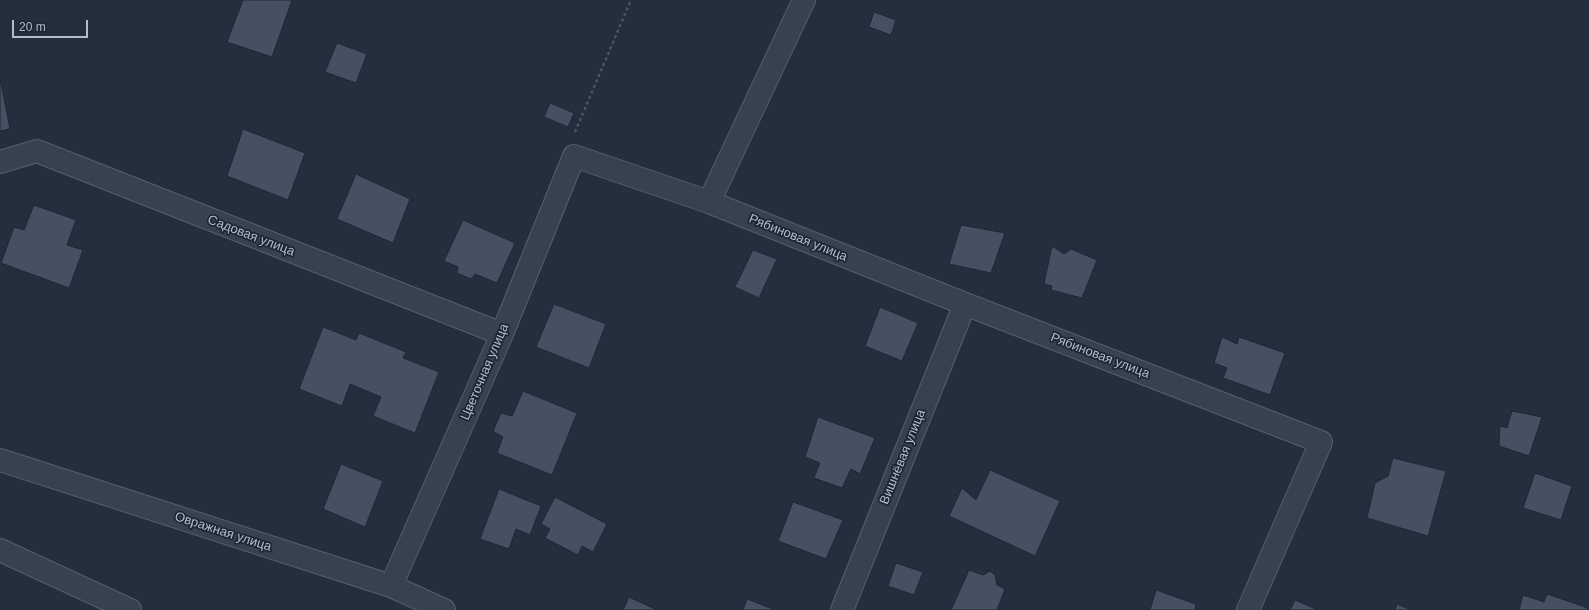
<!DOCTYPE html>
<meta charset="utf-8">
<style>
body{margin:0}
#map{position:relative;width:1589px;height:610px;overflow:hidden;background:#242f3e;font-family:Arial,sans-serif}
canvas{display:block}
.scale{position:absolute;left:12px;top:20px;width:76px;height:18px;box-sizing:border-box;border:2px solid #b4bcc9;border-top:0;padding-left:5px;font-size:12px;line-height:14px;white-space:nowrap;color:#b4bcc9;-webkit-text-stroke:3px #1d2633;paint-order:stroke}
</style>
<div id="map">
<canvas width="1589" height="610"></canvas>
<div class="scale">20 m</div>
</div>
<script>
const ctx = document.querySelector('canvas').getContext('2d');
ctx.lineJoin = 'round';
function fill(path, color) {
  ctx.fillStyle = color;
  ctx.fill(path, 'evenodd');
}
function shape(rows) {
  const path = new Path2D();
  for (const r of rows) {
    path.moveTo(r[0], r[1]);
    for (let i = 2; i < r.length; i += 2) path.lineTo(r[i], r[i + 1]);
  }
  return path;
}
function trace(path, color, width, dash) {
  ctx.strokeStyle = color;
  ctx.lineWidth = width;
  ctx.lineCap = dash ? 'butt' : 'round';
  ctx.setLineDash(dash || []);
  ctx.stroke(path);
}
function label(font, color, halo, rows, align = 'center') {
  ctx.font = font + ' Arial,sans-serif';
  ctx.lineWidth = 3.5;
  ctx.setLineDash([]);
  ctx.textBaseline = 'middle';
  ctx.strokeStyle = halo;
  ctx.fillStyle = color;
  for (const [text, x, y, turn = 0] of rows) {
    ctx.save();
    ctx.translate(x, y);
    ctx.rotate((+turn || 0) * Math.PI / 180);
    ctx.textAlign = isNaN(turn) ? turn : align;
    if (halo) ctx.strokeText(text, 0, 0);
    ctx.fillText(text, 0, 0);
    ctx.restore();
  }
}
const building = shape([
 [243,0,292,0,272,57,227,42,243,0],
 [874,12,896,20,891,35,869,27,874,12],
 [337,43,367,54,356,83,325,72,337,43],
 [0,78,10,129,0,131,0,78],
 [550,103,574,113,568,127,544,117,550,103],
 [243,129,305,153,288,200,227,176,243,129],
 [356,174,410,199,393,243,337,219,356,174],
 [34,205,76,220,67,245,83,250,69,288,1,263,14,227,24,230,34,205],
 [463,220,515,243,497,283,475,274,471,279,457,273,458,267,444,261,463,220],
 [961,225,1005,233,991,273,949,264,961,225],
 [1052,246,1064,254,1071,249,1097,260,1082,298,1051,290,1052,286,1044,284,1052,246],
 [753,250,777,259,759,298,735,287,753,250],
 [554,304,606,324,589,368,536,347,554,304],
 [880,307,918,323,902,361,865,346,880,307],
 [323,327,356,340,359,333,406,352,403,358,439,372,415,433,373,416,381,397,350,384,342,406,299,389,323,327],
 [1222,337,1237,344,1239,337,1285,353,1270,395,1223,378,1227,368,1214,363,1222,337],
 [523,391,577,413,552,475,497,453,503,437,493,431,501,413,512,416,523,391],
 [1512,411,1542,417,1529,456,1499,446,1500,426,1507,428,1512,411],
 [818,417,875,438,860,474,851,469,842,488,814,478,820,463,805,457,818,417],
 [1393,458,1446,471,1428,536,1367,518,1375,483,1388,476,1393,458],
 [341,464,383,481,365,527,323,509,341,464],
 [990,470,1060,501,1035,556,949,516,962,488,976,500,990,470],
 [1535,473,1572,486,1561,520,1523,508,1535,473],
 [499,489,541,506,530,535,516,529,509,549,480,539,499,489],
 [555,497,607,524,593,552,582,546,578,555,545,538,550,529,541,524,555,497],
 [793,502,843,520,826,559,778,541,793,502],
 [896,563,923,572,914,595,888,586,896,563],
 [969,570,983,575,990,571,995,575,997,585,1005,589,997,610,951,610,969,570],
 [1156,590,1196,604,1195,610,1150,610,1156,590],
 [1547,594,1588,608,1587,610,1519,610,1523,595,1544,602,1547,594],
 [629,597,657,610,623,610,629,597],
 [747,599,775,610,743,610,747,599],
 [1295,600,1318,610,1290,610,1295,600],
 [1397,604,1411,610,1395,610,1397,604]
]);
fill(building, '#455162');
trace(building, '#1f2835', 1);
const street = shape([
 [0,162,37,151,502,334],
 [709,202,804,0],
 [0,460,391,586,444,610],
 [0,550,130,610],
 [391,586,502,334,574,156,709,202,965,304,1321,442,1248,610],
 [842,610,965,304]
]);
trace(street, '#565f6c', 24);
trace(shape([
 [575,132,631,0]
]), '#44595c', 2.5, [3, 3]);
trace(street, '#38414e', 22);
label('13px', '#b4bcc9', '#1d2633', [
 ["Садовая улица",251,236,21],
 ["Рябиновая улица",798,238,22],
 ["Рябиновая улица",1100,356,21],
 ["Цветочная улица",485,372,-67],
 ["Вишнёвая улица",903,457,-68],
 ["Овражная улица",223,532,18]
]);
</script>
